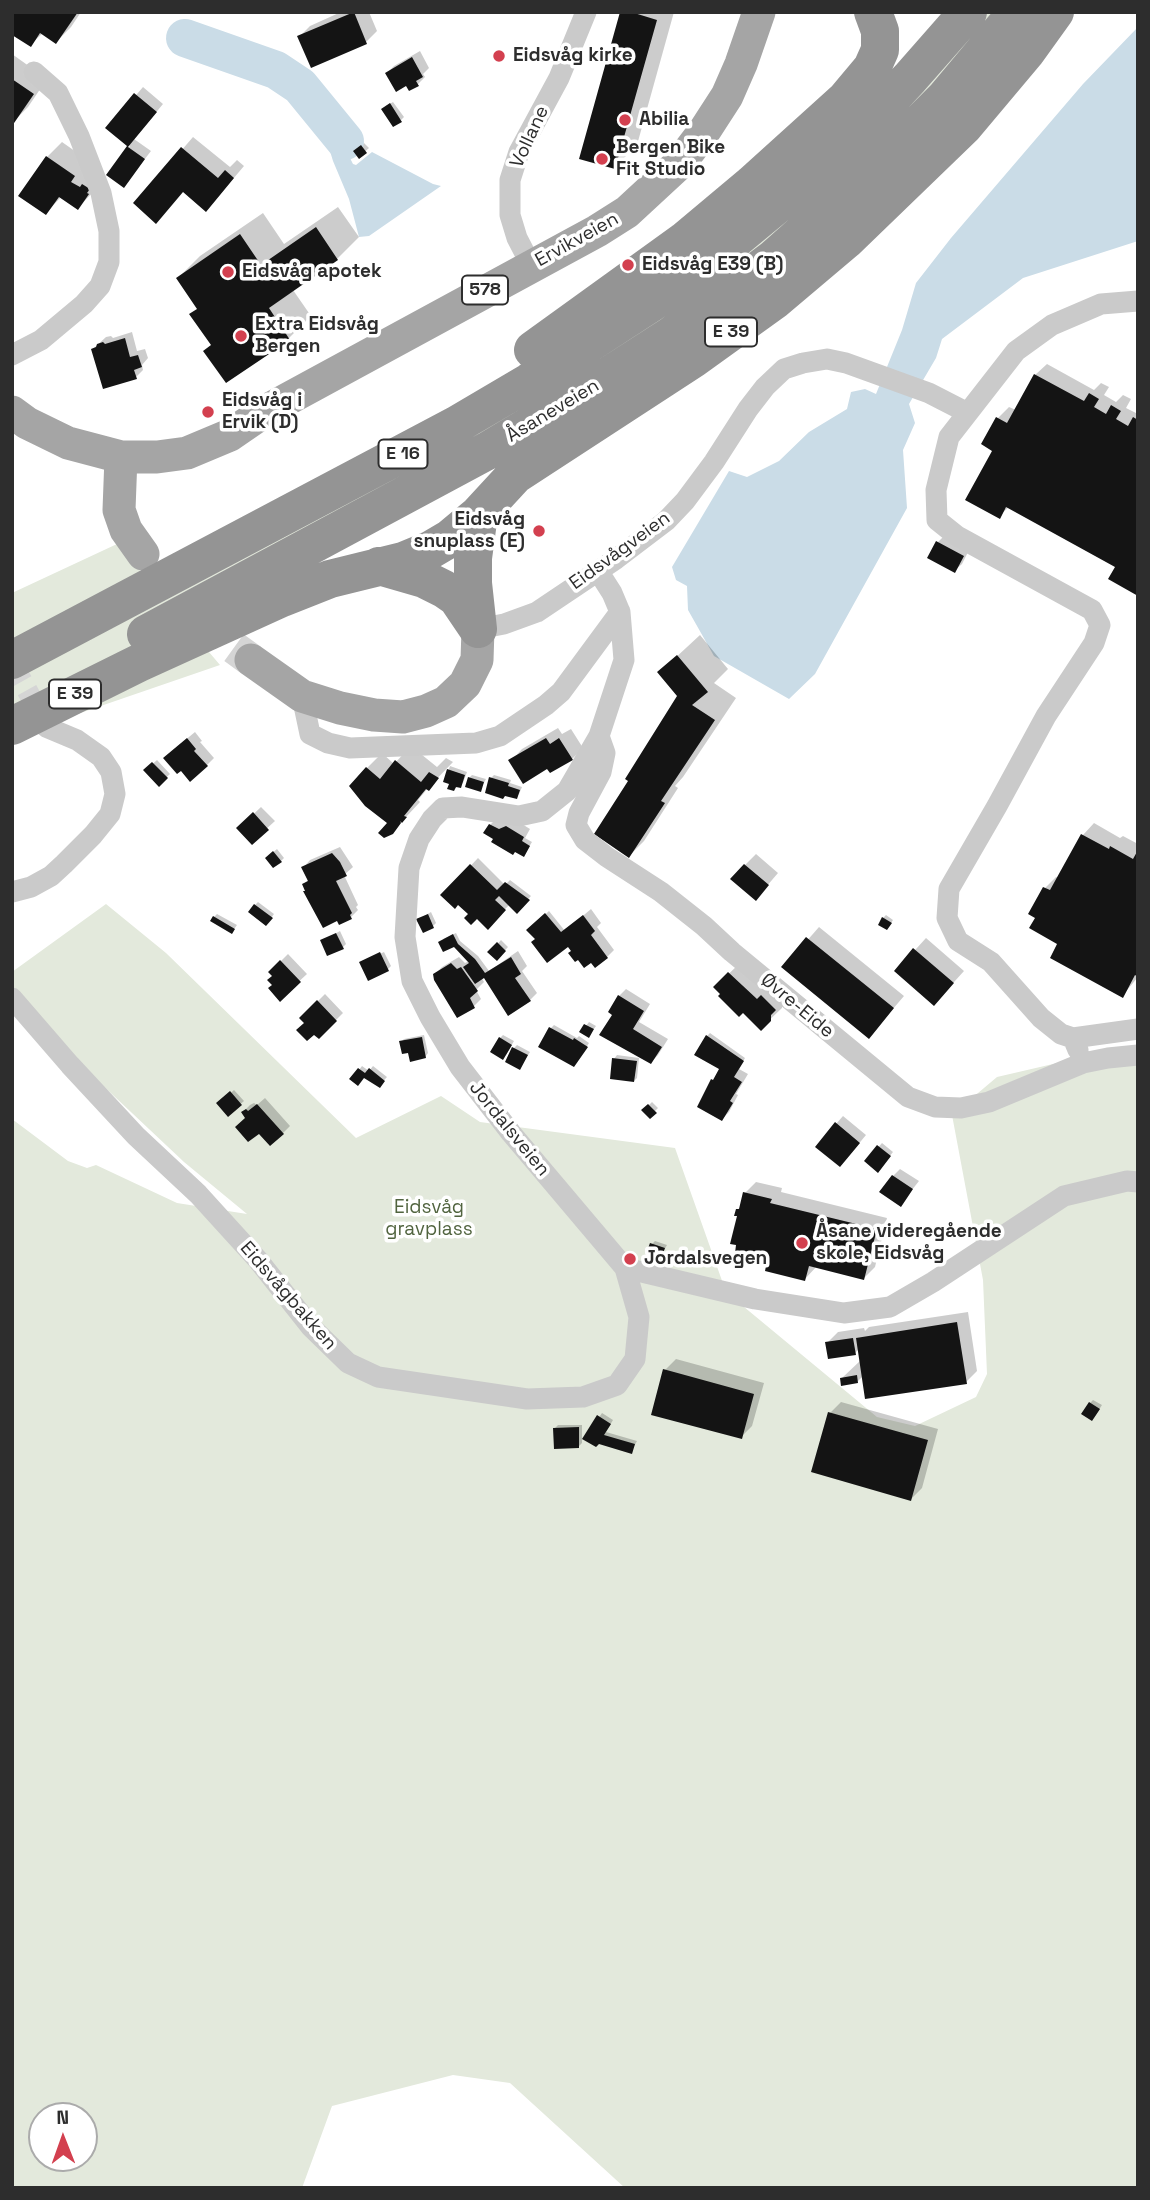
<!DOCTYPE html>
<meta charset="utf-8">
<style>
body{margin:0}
#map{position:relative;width:1150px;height:2200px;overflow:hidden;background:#fff;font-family:"Space Grotesk",sans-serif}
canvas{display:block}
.frame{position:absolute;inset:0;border:14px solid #2d2d2d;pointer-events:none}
.north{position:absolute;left:28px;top:2102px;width:70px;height:70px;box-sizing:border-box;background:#fff;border:2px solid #ababab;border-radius:50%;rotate:359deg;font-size:19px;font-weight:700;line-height:28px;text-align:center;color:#2d2d2d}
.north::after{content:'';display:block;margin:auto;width:24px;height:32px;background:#d3404f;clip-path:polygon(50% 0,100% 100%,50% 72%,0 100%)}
</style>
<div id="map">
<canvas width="1150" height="2200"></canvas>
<div class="frame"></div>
<div class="north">N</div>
</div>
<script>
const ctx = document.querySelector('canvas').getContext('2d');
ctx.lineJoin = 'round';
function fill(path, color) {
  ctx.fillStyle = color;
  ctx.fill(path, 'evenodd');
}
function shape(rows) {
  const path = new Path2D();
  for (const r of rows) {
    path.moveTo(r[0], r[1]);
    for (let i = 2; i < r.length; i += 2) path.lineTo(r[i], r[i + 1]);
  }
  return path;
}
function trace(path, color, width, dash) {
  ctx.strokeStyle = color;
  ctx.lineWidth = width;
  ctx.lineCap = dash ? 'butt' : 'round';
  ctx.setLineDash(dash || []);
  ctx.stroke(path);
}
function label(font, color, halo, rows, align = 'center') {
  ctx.font = font + ' "Space Grotesk",sans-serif';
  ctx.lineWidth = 7;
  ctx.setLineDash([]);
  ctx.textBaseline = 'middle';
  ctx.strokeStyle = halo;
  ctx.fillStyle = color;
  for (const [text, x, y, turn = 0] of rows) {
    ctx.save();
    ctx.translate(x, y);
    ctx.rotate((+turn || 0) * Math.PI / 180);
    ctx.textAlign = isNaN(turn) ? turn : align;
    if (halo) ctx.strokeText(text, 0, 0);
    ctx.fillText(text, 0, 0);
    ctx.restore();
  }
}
fill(shape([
 [985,12,999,12,833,193,601,366,170,606,220,665,57,721,12,745,12,593,117,544,162,596,447,444],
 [106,904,166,953,356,1138,441,1096,480,1122,675,1148,726,1292,877,1417,915,1426,976,1397,987,1374,983,1280,952,1115,997,1077,1096,1054,1138,1051,1138,2188,625,2188,510,2083,453,2075,332,2106,302,2188,12,2188,12,1119,68,1161,87,1168,96,1165,177,1203,247,1214,184,1162,12,1000,12,972],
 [42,2116,84,2116,84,2158,42,2158]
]), '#e3e9dc');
fill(shape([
 [1138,27,1138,241,1023,278,942,339,936,358,909,404,915,423,903,450,907,508,815,674,789,699,714,656,688,610,687,586,676,580,672,567,729,471,747,477,779,461,809,432,847,409,851,392,865,389,876,394,902,330,916,283,951,238,1083,84],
 [316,105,345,141,347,152,353,164,356,165,372,152,433,184,441,186,369,236,359,237,349,199,333,161]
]), '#cadce7');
fill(shape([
 [12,12,81,12,71,27,56,42,43,33,31,44],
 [341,12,369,12,377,31,366,42,299,37,310,26],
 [622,12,674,12,637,145,615,167],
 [420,51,429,68,423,74,425,77,418,84,407,84,387,73,394,66],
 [12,54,47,79,28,107,13,122],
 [143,87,163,104,134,139,151,151,124,186,108,174,130,146,108,128],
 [393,102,404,117,401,120,386,106],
 [193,137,230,167,237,160,244,166,217,198,184,190,136,203],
 [62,142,89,161,92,193,78,208,62,196,46,213,47,157],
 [364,143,369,148,359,157,355,151],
 [338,207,359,237,337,259,293,290,311,316,289,338,212,344,198,308,178,278,200,256,263,213,284,244],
 [132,332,137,351,145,349,148,358,142,365,143,370,136,377,93,349,106,337,111,336,113,338],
 [1047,364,1094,390,1101,383,1109,387,1104,395,1116,402,1123,395,1131,399,1126,408,1138,414,1138,594,1117,567,1009,507,999,516,994,450,998,418,1009,407,1016,410,1035,375],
 [945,535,970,548,962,564,954,571,938,542],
 [700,635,728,669,714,683,736,698,683,777,675,786,678,788,644,841,629,856,679,696,660,672],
 [558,728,562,734,571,729,583,748,572,759,547,767,511,761,522,749],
 [195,732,202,741,200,742,214,758,207,765,172,751],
 [411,746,437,767,446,758,453,762,428,788,418,800,420,802,392,832,367,768,382,753,394,764],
 [157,760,170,774,159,784,146,770],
 [450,766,467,772,463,783,454,789,451,783,445,781],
 [472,775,486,779,480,790,469,778],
 [494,775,511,780,510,783,522,787,519,794,516,797,491,778],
 [261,807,275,821,252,842,239,828],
 [497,818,514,819,530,829,525,838,532,842,526,852,490,825],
 [1094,823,1120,838,1123,836,1138,844,1138,977,1123,995,1060,943,1037,917,1045,888,1056,877,1059,878,1083,835],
 [340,847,353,867,344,875,358,905,356,907,358,910,351,917,304,884,309,879,303,868,310,860],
 [277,849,284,858,281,861,270,855],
 [756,854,778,873,766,887,745,865],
 [478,858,505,885,510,880,531,896,517,911,510,904,488,927,458,903,443,895],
 [258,902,274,914,269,921,255,905],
 [591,909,601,923,597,927,614,950,607,957,573,950,569,944,537,939,529,930,549,911,565,931],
 [431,912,436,923,433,926,419,919],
 [217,914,237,925,232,932,214,917],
 [886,915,893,920,890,925,883,918],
 [819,927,904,996,869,1037,784,967],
 [340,931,346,944,343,947,322,941],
 [456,933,460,941,478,956,489,971,518,951,527,966,522,971,537,993,530,1000,484,975,481,977,484,982,476,990,481,999,474,1006,435,974,442,967,459,957,465,963,469,961,455,945,443,939],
 [926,938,964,971,945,992,896,971],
 [501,940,508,947,497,959,490,952],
 [384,952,391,966,388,969,363,962],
 [288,954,307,974,280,999,274,985,274,976,270,972],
 [740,963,782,1002,782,1008,761,1028,715,987],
 [626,989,650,1004,639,1022,668,1039,658,1055,651,1062,614,1014,619,996],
 [325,994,343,1013,319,1037,301,1018],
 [589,1022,596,1026,589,1036,582,1031],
 [554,1025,577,1038,579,1036,589,1043,577,1062,551,1028],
 [710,1033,745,1058,739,1069,748,1074,736,1094,738,1095,729,1112,722,1119,722,1068,707,1036],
 [424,1035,428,1053,425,1057,409,1050,401,1042,404,1039],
 [503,1035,514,1041,506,1055,500,1038],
 [517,1045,530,1052,520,1068,514,1048],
 [617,1055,639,1058,637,1078,634,1081,614,1059],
 [362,1066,369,1071,373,1066,387,1077,379,1086,364,1076,352,1079],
 [234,1090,244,1101,228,1115,219,1104],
 [265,1098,290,1126,283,1133,247,1117,243,1112,250,1105,254,1103,257,1105],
 [652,1102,658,1108,650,1116,644,1110],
 [843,1116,866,1135,847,1158,836,1124],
 [882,1143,893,1152,881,1167,866,1161],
 [900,1169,919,1181,900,1205,893,1176],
 [756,1182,782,1188,781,1192,887,1218,875,1267,864,1278,817,1266,805,1279,771,1255,765,1253,760,1258,737,1210,742,1206,745,1193],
 [655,1241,667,1245,662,1254,652,1244],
 [968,1312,977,1371,966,1382,863,1376,857,1382,842,1378,861,1360,859,1349,855,1353,827,1343,838,1332,864,1328,865,1331,869,1327],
 [676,1359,764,1383,752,1426,741,1437,665,1370],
 [1093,1400,1102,1405,1095,1416,1090,1403],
 [841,1402,938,1429,922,1488,911,1499,830,1413],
 [602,1413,613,1420,606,1432,637,1441,631,1452,585,1438],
 [558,1425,582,1425,582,1443,579,1446,555,1428]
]), '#0003');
trace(shape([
 [185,38,276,70,300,86,345,141]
]), '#cadce7', 38);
fill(shape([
 [12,12,78,12,56,44,40,33,31,47,12,35],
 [354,12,367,44,311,68,297,36],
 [620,12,631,12,657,20,615,169,579,159],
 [412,57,423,77,416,81,419,86,409,91,406,86,396,92,385,73],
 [12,79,34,94,12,126],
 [134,93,157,112,128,147,145,159,124,188,106,175,127,146,105,128],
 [390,103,402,122,393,127,381,109],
 [361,145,367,153,359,159,353,151],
 [181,147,218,178,225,170,234,178,206,212,183,192,156,224,133,203],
 [46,156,75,176,71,182,80,187,82,184,90,189,87,193,89,194,78,210,59,197,46,215,18,196],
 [316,227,338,260,269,308,290,340,226,383,203,351,211,345,189,314,197,309,176,278,240,234,261,265],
 [125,338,130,357,138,355,142,367,134,370,137,379,103,389,91,349,96,347,97,344,103,342,105,344],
 [1034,374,1084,401,1089,393,1099,399,1094,407,1106,414,1111,405,1121,411,1116,419,1128,426,1133,417,1138,420,1138,596,1108,579,1115,567,1006,507,1000,519,965,500,992,451,981,444,996,417,1007,423],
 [936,541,964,556,955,573,927,558],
 [677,655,708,692,692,705,715,720,661,801,665,803,629,858,594,834,628,781,625,779,677,696,657,672],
 [187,738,196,749,194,751,208,766,190,782,181,771,177,774,163,758],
 [546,738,550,744,559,738,573,760,550,773,547,769,523,784,508,760],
 [395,760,421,782,429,772,439,778,429,791,426,789,404,816,407,817,402,823,400,821,401,823,393,834,384,838,378,833,387,823,365,806,349,786,366,767,380,779],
 [152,762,168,778,159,787,143,770],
 [447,769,465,775,461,788,456,787,454,791,447,789,449,784,443,782],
 [468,777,484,782,481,792,465,787],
 [489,777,509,783,508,786,520,790,517,799,505,796,503,799,485,793],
 [253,812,269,830,252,845,236,828],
 [489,824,499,829,506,826,524,837,522,841,530,846,524,857,515,852,513,855,491,842,493,839,483,833],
 [1081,834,1109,849,1110,846,1133,859,1138,850,1138,977,1135,975,1123,998,1050,958,1057,944,1029,928,1035,918,1028,914,1043,887,1050,890],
 [273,851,282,862,273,868,265,858],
 [332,853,340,862,347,876,336,881,352,913,350,915,352,919,339,925,337,921,323,928,303,891,305,891,302,884,308,881,301,867],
 [470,864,497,890,505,882,530,900,517,914,499,896,495,900,506,910,488,930,477,919,471,925,464,918,468,914,458,905,455,909,440,895],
 [744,864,769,885,756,901,730,879],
 [254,904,273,918,266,926,248,912],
 [545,913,561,932,583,915,595,931,591,935,608,958,595,968,591,963,584,968,578,960,575,962,568,953,571,951,568,947,547,963,531,942,535,939,526,930],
 [428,914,434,928,423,933,416,919],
 [213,916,235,929,232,934,210,921],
 [882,917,892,923,887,930,878,925],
 [336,933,344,949,327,956,320,940],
 [453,934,458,944,475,959,485,973,511,957,521,974,515,978,531,1001,508,1016,484,978,475,984,463,967,469,963,454,947,443,952,438,942],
 [806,937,894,1008,869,1039,781,967],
 [497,942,506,951,497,961,487,952],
 [913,948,954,983,934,1006,894,971],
 [380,952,389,971,368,981,359,962],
 [280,960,301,982,280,1002,268,988,272,985,267,980,272,976,268,972],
 [451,963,457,969,461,967,478,991,470,998,475,1008,457,1018,434,980,433,974],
 [728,972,757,999,761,995,776,1010,771,1015,771,1021,761,1031,743,1013,739,1017,718,996,720,994,713,987],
 [618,995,644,1011,633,1029,662,1047,651,1064,599,1035,612,1015,608,1012],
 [317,1000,337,1021,319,1039,314,1035,307,1041,296,1030,304,1023,299,1018],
 [584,1024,594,1029,589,1038,579,1032],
 [549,1027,573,1040,574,1038,588,1047,574,1067,538,1047],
 [706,1035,744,1061,734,1077,742,1082,730,1101,733,1103,722,1121,697,1107,711,1079,713,1080,719,1069,694,1055],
 [422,1037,426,1058,410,1062,408,1053,402,1054,399,1041],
 [499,1037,512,1045,503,1060,490,1052],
 [512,1047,528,1055,520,1070,505,1062],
 [612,1058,637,1061,634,1082,610,1079],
 [358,1068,365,1073,369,1068,385,1081,380,1088,364,1078,358,1086,349,1079],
 [230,1091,242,1105,228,1117,216,1103],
 [257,1104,284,1134,270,1146,259,1134,248,1142,235,1127,245,1118,241,1112,246,1109,248,1111],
 [648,1104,657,1113,650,1119,641,1110],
 [835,1122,860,1143,840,1167,815,1147],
 [877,1145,891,1156,878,1173,864,1161],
 [892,1175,913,1189,901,1207,879,1192],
 [743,1192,772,1199,770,1203,877,1229,864,1280,809,1266,805,1281,765,1271,768,1256,762,1255,761,1259,735,1253,736,1245,730,1244,737,1216,734,1216,736,1209,739,1209],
 [650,1243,665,1248,662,1256,647,1251],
 [957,1322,967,1384,865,1399,856,1338],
 [853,1338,856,1355,828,1359,825,1342],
 [663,1369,754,1394,742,1439,651,1415],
 [857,1375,858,1383,841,1386,840,1378],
 [1089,1402,1100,1409,1092,1421,1081,1414],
 [828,1412,928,1440,911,1501,811,1472],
 [597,1415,611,1424,604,1435,635,1444,632,1454,599,1444,596,1447,582,1439],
 [579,1427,579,1448,554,1449,553,1428]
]), '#141414');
trace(shape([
 [12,663,43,719]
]), '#d5d5d5', 21, [21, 10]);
trace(shape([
 [199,612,233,647,251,660]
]), '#d5d5d5', 33, [33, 17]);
trace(shape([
 [531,265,517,238,510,215,510,180,519,152,559,78,586,12],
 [12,355,41,340,84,304,100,286,109,262,109,231,101,193,79,136,58,93,34,72],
 [598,571,612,593,620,612,624,660,599,736,567,791,542,811,519,816,462,807,443,808,432,819,419,839,409,868,405,937,412,981,430,1017,460,1067,511,1133,625,1268,755,1299,844,1313,890,1307,933,1282,1064,1196,1127,1181,1138,1182],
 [478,629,504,624,537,612,616,559,666,521,685,501,714,462,748,409,765,387,784,369,803,363,827,359,846,363,929,393,966,412],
 [302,696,310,734,328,743,350,748,476,743,500,736,546,705,561,692,620,612],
 [599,736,605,753,601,772,579,813,576,825,585,840,607,857,661,892,704,926,732,952,908,1097,935,1107,961,1108,989,1102,1083,1063,1108,1058,1138,1055],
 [12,892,31,887,51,876,64,864,93,835,110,814,115,794,111,772,101,757,77,740,46,727],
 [12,998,70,1065,136,1136,198,1194,258,1260,311,1327,348,1363,378,1377,527,1399,583,1397,617,1385,635,1359,639,1317,625,1268],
 [1073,1038,1061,1034,1041,1018,991,962,958,941,947,918,949,889,997,806,1046,716,1094,643,1100,625,1092,610,957,536,937,520,936,490,949,437,1016,351,1052,325,1101,304,1138,301],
 [1078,1050,1073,1038,1138,1029]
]), '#cacaca', 21);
trace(shape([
 [12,412,27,423,68,443,121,457,157,457,187,453,230,435,262,413,597,231,627,212,680,163,705,130,727,96,741,64,759,12],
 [121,457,119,510,126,530,143,554],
 [251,660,302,696,340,708,374,715,403,717,426,711,446,702,465,684,477,660,478,629]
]), '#a5a5a5', 33);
trace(shape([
 [533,350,684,241,752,184,846,99,872,68,880,50,880,31,873,12],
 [379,566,424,579,444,589,457,598,478,629],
 [478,629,473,583,473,558,479,514],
 [146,634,487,451,554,411,672,335,773,259,869,174,945,98,1017,12],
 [12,660,456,425,529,382,651,303,699,269,808,179,870,121,910,78,968,12],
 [12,726,139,663,282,598,330,579,403,561,432,549,449,539,479,514,515,475,693,359,775,300,846,240,964,126,1027,51,1055,12]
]), '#949494', 38);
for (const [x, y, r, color] of [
 [499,56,7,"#d3404f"],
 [625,120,7,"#d3404f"],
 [602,159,7,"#d3404f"],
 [628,265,7,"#d3404f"],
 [228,272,7,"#d3404f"],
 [241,336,7,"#d3404f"],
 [208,412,7,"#d3404f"],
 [539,531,7,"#d3404f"],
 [802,1243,7,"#d3404f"],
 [630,1259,7,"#d3404f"]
]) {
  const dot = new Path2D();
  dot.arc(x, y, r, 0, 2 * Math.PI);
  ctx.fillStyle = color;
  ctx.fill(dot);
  trace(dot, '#fff', 2.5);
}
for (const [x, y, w] of [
 [485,290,46],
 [731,332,52],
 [403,454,49],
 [75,694,52]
]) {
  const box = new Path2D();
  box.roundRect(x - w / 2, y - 14.5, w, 29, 5);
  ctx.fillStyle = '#fff';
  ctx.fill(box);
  trace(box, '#2d2d2d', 2);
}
label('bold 18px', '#2d2d2d', null, [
 ["578",485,290],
 ["E 39",731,332],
 ["E 16",403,454],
 ["E 39",75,694]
]);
label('bold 19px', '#2d2d2d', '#fff', [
 ["Eidsvåg kirke",513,56],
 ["Abilia",639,120],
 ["Bergen Bike",616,148],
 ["Fit Studio",616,170],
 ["Eidsvåg E39 (B)",642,265],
 ["Eidsvåg apotek",242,272],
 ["Extra Eidsvåg",255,325],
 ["Bergen",255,347],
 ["Eidsvåg i",222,401],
 ["Ervik (D)",222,423],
 ["Eidsvåg",525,520,"right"],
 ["snuplass (E)",525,542,"right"],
 ["Åsane videregående",816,1232],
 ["skole, Eidsvåg",816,1254],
 ["Jordalsvegen",644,1259]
], 'left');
label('19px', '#2d2d2d', '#fff', [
 ["Vollane",530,137,-65],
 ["Ervikveien",577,240,-29],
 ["Åsaneveien",553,411,-31],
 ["Eidsvågveien",620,551,-36],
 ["Øvre-Eide",797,1006,40],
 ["Jordalsveien",509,1129,51],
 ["Eidsvågbakken",288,1296,49]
]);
label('19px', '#51643f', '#fff', [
 ["Eidsvåg",429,1208],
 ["gravplass",429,1230]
]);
</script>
